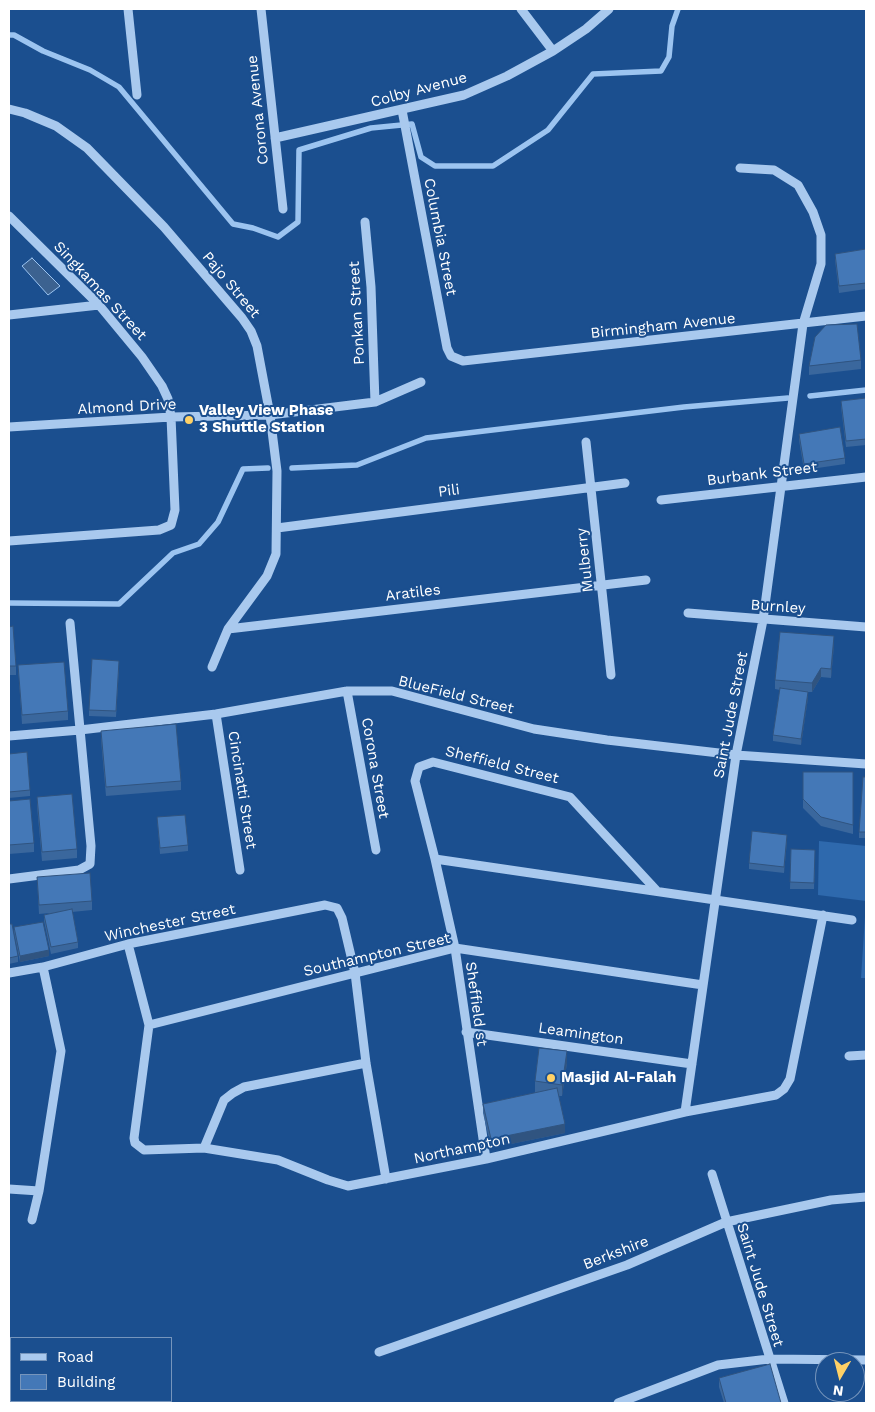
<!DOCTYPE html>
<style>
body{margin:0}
#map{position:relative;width:875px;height:1412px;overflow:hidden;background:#1b4f8f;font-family:"Work Sans",sans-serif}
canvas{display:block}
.frame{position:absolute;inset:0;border:10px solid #fff;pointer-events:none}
.legend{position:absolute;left:10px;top:1337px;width:162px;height:65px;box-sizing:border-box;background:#1b4f8f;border:1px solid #7695bc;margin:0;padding:6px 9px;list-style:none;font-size:15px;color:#fff}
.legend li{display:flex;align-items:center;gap:10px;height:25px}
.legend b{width:25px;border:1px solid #7695bc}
.north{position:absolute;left:815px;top:1352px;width:50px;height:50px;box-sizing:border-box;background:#1b4f8f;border:1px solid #7695bc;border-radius:50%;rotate:188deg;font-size:14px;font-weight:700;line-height:20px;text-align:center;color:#fff}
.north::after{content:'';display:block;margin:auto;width:18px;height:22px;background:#ffd166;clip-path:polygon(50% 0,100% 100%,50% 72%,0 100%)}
</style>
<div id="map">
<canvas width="875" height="1412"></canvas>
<div class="frame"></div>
<ul class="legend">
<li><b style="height:6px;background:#a9c9ee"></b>Road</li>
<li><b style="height:14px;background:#4478b7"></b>Building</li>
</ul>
<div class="north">N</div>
</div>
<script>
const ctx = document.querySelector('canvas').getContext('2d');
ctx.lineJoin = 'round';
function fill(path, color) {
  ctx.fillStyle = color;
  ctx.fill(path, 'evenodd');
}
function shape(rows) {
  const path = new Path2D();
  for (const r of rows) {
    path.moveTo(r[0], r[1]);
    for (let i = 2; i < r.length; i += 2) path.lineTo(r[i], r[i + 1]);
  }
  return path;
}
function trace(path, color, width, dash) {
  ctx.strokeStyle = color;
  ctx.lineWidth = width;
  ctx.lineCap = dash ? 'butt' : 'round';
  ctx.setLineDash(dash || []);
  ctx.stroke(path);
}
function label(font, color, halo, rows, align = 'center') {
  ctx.font = font + ' "Work Sans",sans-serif';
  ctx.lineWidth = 4;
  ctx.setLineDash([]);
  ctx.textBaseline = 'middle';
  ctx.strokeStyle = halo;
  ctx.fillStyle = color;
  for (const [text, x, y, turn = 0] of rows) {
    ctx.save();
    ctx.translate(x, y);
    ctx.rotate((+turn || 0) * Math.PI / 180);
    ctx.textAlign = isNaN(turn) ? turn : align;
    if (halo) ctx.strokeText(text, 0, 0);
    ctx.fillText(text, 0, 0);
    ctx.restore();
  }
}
fill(shape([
 [819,841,866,846,866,978,861,978,866,901,818,895]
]), '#2e69ad');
const water = shape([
 [32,258,60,286,48,295,22,266,32,258]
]);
fill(water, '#3c6290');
trace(water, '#9cc4f0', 1);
trace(shape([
 [9,35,14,35,43,51,90,70,119,87,233,224,253,228,278,237,298,222,299,150,371,128,412,124,421,157,435,166,493,166,548,130,593,74,661,71,669,57,672,26,678,9],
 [810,396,866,390],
 [292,468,357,465,426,438,684,407,788,398],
 [9,603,119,604,173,553,199,544,218,522,243,469,268,468]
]), '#9cc4f0', 5.5);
trace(shape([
 [128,9,137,95],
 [261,9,283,209],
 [521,9,553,51],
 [9,109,25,113,56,126,87,148,164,227,242,318,251,331,257,346,270,415,277,471,276,554,267,576,228,629,212,667],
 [402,110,447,348,451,356,463,361,866,316],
 [275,138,464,95,507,76,553,51,586,29,609,9],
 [9,216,99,305,142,357,162,386,168,399,171,417,175,510,171,525,159,530,9,541],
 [365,222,371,287,375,402],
 [9,315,99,305],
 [9,427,171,417,270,415,375,402,421,382],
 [586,442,611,675],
 [661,500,866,477],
 [277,528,625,483],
 [688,613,866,627],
 [228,629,646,580],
 [347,691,376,850],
 [216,714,240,870],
 [9,736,80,730,216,714,347,691,392,691,534,729,607,740,736,755,866,764],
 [435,859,852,920],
 [9,879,79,870,90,864,91,846,70,623],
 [128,944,149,1025,134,1138,135,1143,144,1150,204,1148,278,1160,328,1180,348,1186,486,1159,685,1112,776,1095,784,1089,790,1079,823,915],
 [9,973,43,967,128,944,325,905,337,908,342,918,355,973,366,1063,386,1179],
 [149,1025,455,948,703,985],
 [466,1032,692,1064],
 [849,1056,866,1055],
 [685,1112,736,755,763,620,803,324,821,264,821,235,813,212,798,185,774,170,740,168],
 [204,1148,224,1100,233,1093,244,1087,366,1063],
 [486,1159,455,948,435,859,415,781,419,767,433,762,570,797,657,891],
 [712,1174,784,1403],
 [9,1189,39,1191],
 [32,1220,39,1191,61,1051,43,967],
 [379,1352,627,1265,726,1222,831,1200,866,1197],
 [618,1403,718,1365,769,1359,866,1360]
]), '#a9c9ee', 9);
fill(shape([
 [866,249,866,289,839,293,835,260,835,254],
 [861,360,861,369,809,375,809,366],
 [866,398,866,445,846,447,841,407,841,401],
 [799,434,845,458,845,464,804,470,799,440],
 [9,627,16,666,16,675,9,675],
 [834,645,831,678,821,677,812,692,808,692,808,698,801,745,773,741,773,735,780,690,775,689,775,680],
 [18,665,68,711,68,720,22,724],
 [119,667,116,717,89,716,89,710],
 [101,731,181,781,181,790,106,796,101,740],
 [9,754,30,790,30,796,9,798],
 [803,772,853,772,853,834,821,826,803,808],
 [866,777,866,838,859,838,859,832],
 [37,797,77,849,77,858,42,861,37,806],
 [9,801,34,843,34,852,9,854],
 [157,817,188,845,188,851,160,854],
 [787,841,784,873,749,869,749,863],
 [791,849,815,850,814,889,790,889],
 [37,877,92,901,92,910,72,912,78,942,78,948,51,954,44,921,44,915,50,913,39,914],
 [9,924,18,956,18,962,9,964],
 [14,927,49,956,20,962,14,933],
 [567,1063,562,1096,559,1096,565,1133,491,1148,483,1113,483,1104,535,1093,535,1081],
 [719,1378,781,1403,724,1403,719,1387]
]), '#3a679d');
fill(shape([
 [834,636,834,645,831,678,831,669],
 [821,668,821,677,812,692,812,683],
 [808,692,808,698,801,745,801,739],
 [787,835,787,841,784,873,784,867],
 [49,950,49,956,20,962,20,956],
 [567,1051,567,1063,562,1096,562,1085],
 [565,1124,565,1133,491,1148,491,1139]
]), '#305480');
const building = shape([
 [866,249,866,283,839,286,835,254,866,249],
 [857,324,861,360,809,366,815,337,826,325,857,324],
 [866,398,866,439,846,441,841,401,866,398],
 [840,427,845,458,804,464,799,434,840,427],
 [13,626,16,666,9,666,9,627,13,626],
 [780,632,834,636,831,669,821,668,812,683,775,680,780,632],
 [92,659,119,661,116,711,89,710,92,659],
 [64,662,68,711,22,715,18,665,64,662],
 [780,688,808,692,801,739,773,735,780,688],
 [176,724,181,781,106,787,101,731,176,724],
 [27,752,30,790,9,792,9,754,27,752],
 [803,772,853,772,853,825,821,817,803,799,803,772],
 [863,777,866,777,866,832,859,832,863,777],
 [72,794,77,849,42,852,37,797,72,794],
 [30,799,34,843,9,845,9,801,30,799],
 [185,815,188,845,160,848,157,817,185,815],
 [752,831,787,835,784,867,749,863,752,831],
 [791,849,815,850,814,883,790,882,791,849],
 [90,873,92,901,39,905,37,877,90,873],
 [72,909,78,942,51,947,44,915,72,909],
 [43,922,49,950,20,956,14,927,43,922],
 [9,924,12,924,18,956,9,958,9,924],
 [539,1048,567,1051,562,1085,535,1081,539,1048],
 [557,1088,565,1124,491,1139,483,1104,557,1088],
 [770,1364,781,1403,726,1403,719,1378,770,1364]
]);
fill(building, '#4478b7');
trace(building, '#305480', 1);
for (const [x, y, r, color] of [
 [189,420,5,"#ffd166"],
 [551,1078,5,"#ffd166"]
]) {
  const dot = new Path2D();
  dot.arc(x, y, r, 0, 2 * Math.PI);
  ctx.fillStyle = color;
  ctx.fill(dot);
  trace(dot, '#1b4f8f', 2);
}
label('15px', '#fff', '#1b4f8f', [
 ["Colby Avenue",419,90,-15],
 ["Corona Avenue",258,110,-96],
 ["Columbia Street",440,237,79],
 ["Pajo Street",231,285,50],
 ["Singkamas Street",100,291,47],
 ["Ponkan Street",357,313,-93],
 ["Birmingham Avenue",663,326,-6],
 ["Almond Drive",127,407,-3],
 ["Burbank Street",762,474,-7],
 ["Pili",449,491,-7],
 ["Mulberry",585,560,-96],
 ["Aratiles",413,593,-7],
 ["Burnley",778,607,4],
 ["BlueField Street",456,695,14],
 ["Saint Jude Street",731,715,-79],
 ["Sheffield Street",502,765,14],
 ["Corona Street",375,768,80],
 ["Cincinatti Street",242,790,81],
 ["Winchester Street",170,923,-12],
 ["Southampton Street",377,955,-13],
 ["Sheffield st",476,1004,82],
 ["Leamington",581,1034,8],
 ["Northampton",462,1149,-12],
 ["Berkshire",616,1253,-21],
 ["Saint Jude Street",760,1285,73]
]);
label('bold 15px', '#fff', '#1b4f8f', [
 ["Valley View Phase",199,411],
 ["3 Shuttle Station",199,428],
 ["Masjid Al-Falah",561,1078]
], 'left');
</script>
